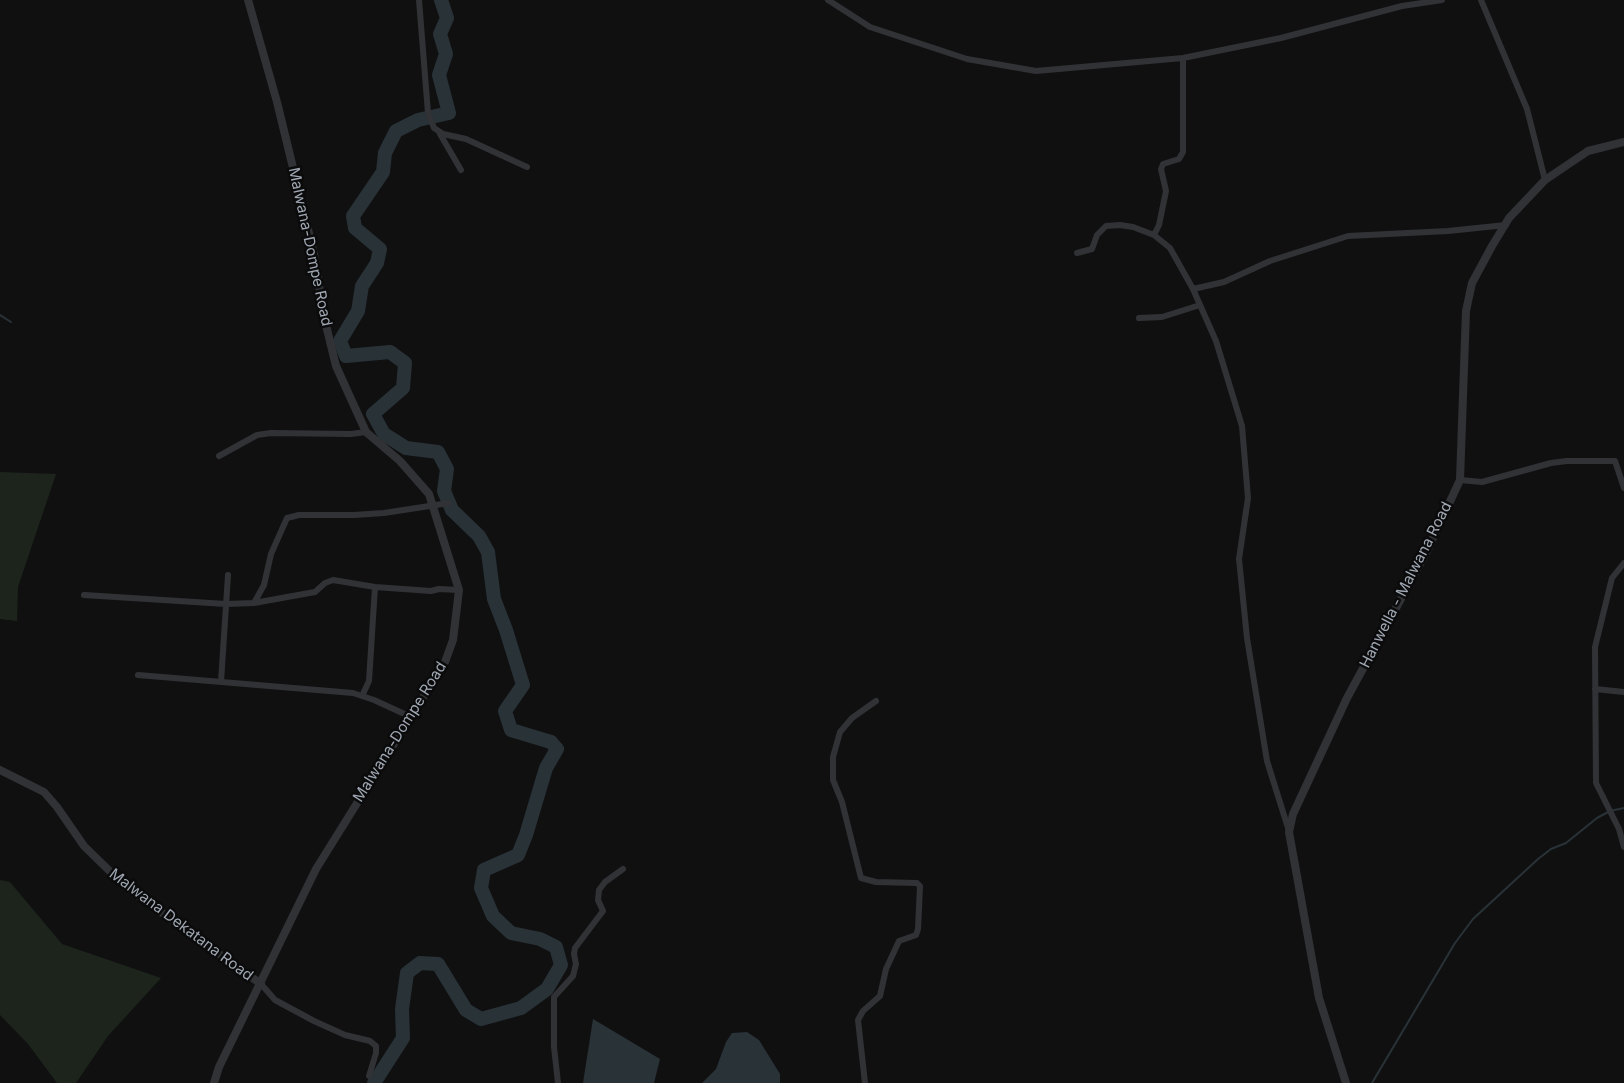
<!DOCTYPE html>
<style>
body{margin:0}
canvas{display:block;background:#101011}
</style>
<canvas width="1624" height="1083"></canvas>
<script>
const ctx = document.querySelector('canvas').getContext('2d');
ctx.lineJoin = 'round';
function fill(path, color) {
  ctx.fillStyle = color;
  ctx.fill(path, 'evenodd');
}
function shape(rows) {
  const path = new Path2D();
  for (const r of rows) {
    path.moveTo(r[0], r[1]);
    for (let i = 2; i < r.length; i += 2) path.lineTo(r[i], r[i + 1]);
  }
  return path;
}
function trace(path, color, width, dash) {
  ctx.strokeStyle = color;
  ctx.lineWidth = width;
  ctx.lineCap = dash ? 'butt' : 'round';
  ctx.setLineDash(dash || []);
  ctx.stroke(path);
}
function label(font, color, halo, rows, align = 'center') {
  ctx.font = font + ' Inter,sans-serif';
  ctx.lineWidth = 5;
  ctx.setLineDash([]);
  ctx.textBaseline = 'middle';
  ctx.strokeStyle = halo;
  ctx.fillStyle = color;
  for (const [text, x, y, turn = 0] of rows) {
    ctx.save();
    ctx.translate(x, y);
    ctx.rotate((+turn || 0) * Math.PI / 180);
    ctx.textAlign = isNaN(turn) ? turn : align;
    if (halo) ctx.strokeText(text, 0, 0);
    ctx.fillText(text, 0, 0);
    ctx.restore();
  }
}
fill(shape([
 [0,472,56,474,18,587,17,621,0,619],
 [0,880,10,882,62,944,161,978,108,1036,76,1083,57,1083,28,1044,0,1015]
]), '#1c241c');
fill(shape([
 [593,1019,660,1059,654,1083,583,1083],
 [747,1032,759,1040,780,1074,780,1083,702,1083,716,1069,726,1042,732,1033]
]), '#283237');
trace(shape([
 [0,315,11,322],
 [1372,1083,1455,943,1473,919,1538,859,1551,849,1566,843,1597,818,1610,811,1624,808]
]), '#283237', 2);
trace(shape([
 [374,1083,403,1038,402,1009,407,973,420,963,438,964,466,1010,481,1019,521,1008,547,989,561,965,556,947,540,939,511,933,493,916,481,888,484,870,518,855,526,835,546,768,557,749,551,742,511,730,505,711,523,685,506,630,494,599,488,552,479,536,452,510,444,491,447,469,438,452,406,448,384,434,373,414,403,388,405,363,390,352,346,356,340,341,358,311,362,286,377,263,380,249,355,228,353,216,383,172,385,153,396,131,418,120,449,113,439,75,446,54,440,34,447,18,441,0]
]), '#283237', 14);
trace(shape([
 [419,0,428,113,434,128,443,134,466,139,527,167],
 [828,0,870,27,967,59,1036,71,1183,58,1281,38,1402,6,1442,0],
 [1481,0,1527,109,1545,180],
 [440,134,461,170],
 [1154,235,1159,225,1166,191,1161,169,1163,164,1179,159,1183,152,1183,58],
 [1077,253,1092,249,1097,235,1106,226,1120,225,1133,227,1154,235,1170,248,1193,289,1216,341,1242,426,1248,498,1239,559,1247,638,1267,761,1289,831],
 [1193,289,1224,282,1270,261,1348,236,1448,231,1506,225],
 [1139,318,1162,317,1200,305],
 [219,456,257,435,271,433,351,434,366,432],
 [1460,480,1482,482,1551,463,1567,461,1615,461,1624,488],
 [1624,563,1612,578,1595,647,1596,783,1619,829,1624,847],
 [84,595,226,604,254,603,264,585,271,554,287,518,299,515,354,515,384,513,449,503],
 [254,603,315,592,325,583,333,580,375,587,431,591,439,589,459,590],
 [138,675,353,693,374,700,411,717],
 [221,682,228,575],
 [1595,689,1624,692],
 [362,696,369,681,375,587],
 [261,984,275,1000,314,1021,345,1035,370,1041,376,1046,376,1053,369,1076],
 [558,1083,554,1047,554,997,573,976,576,964,574,954,575,948,603,911,598,900,599,890,605,882,623,869],
 [865,1083,858,1020,863,1011,880,996,886,969,899,941,916,935,918,929,920,886,917,883,876,882,861,878,842,802,833,780,833,757,840,732,852,718,876,701]
]), '#313236', 6);
trace(shape([
 [0,770,44,792,57,807,84,846,126,887,261,984],
 [214,1083,219,1067,316,869,445,662,453,640,459,590,429,494,400,461,366,432,336,366,324,317,314,254,277,102,248,0],
 [1346,1083,1319,998,1289,832,1293,814,1347,698,1427,551,1460,480,1466,311,1472,283,1492,246,1509,218,1545,180,1588,151,1624,142]
]), '#313236', 8);
label('15px', '#a0a8b3', '#0b0b0c', [
 ["Malwana-Dompe Road",310,247,78],
 ["Hanwella - Malwana Road",1406,585,-63],
 ["Malwana-Dompe Road",400,732,-58],
 ["Malwana Dekatana Road",181,925,37]
]);
</script>
